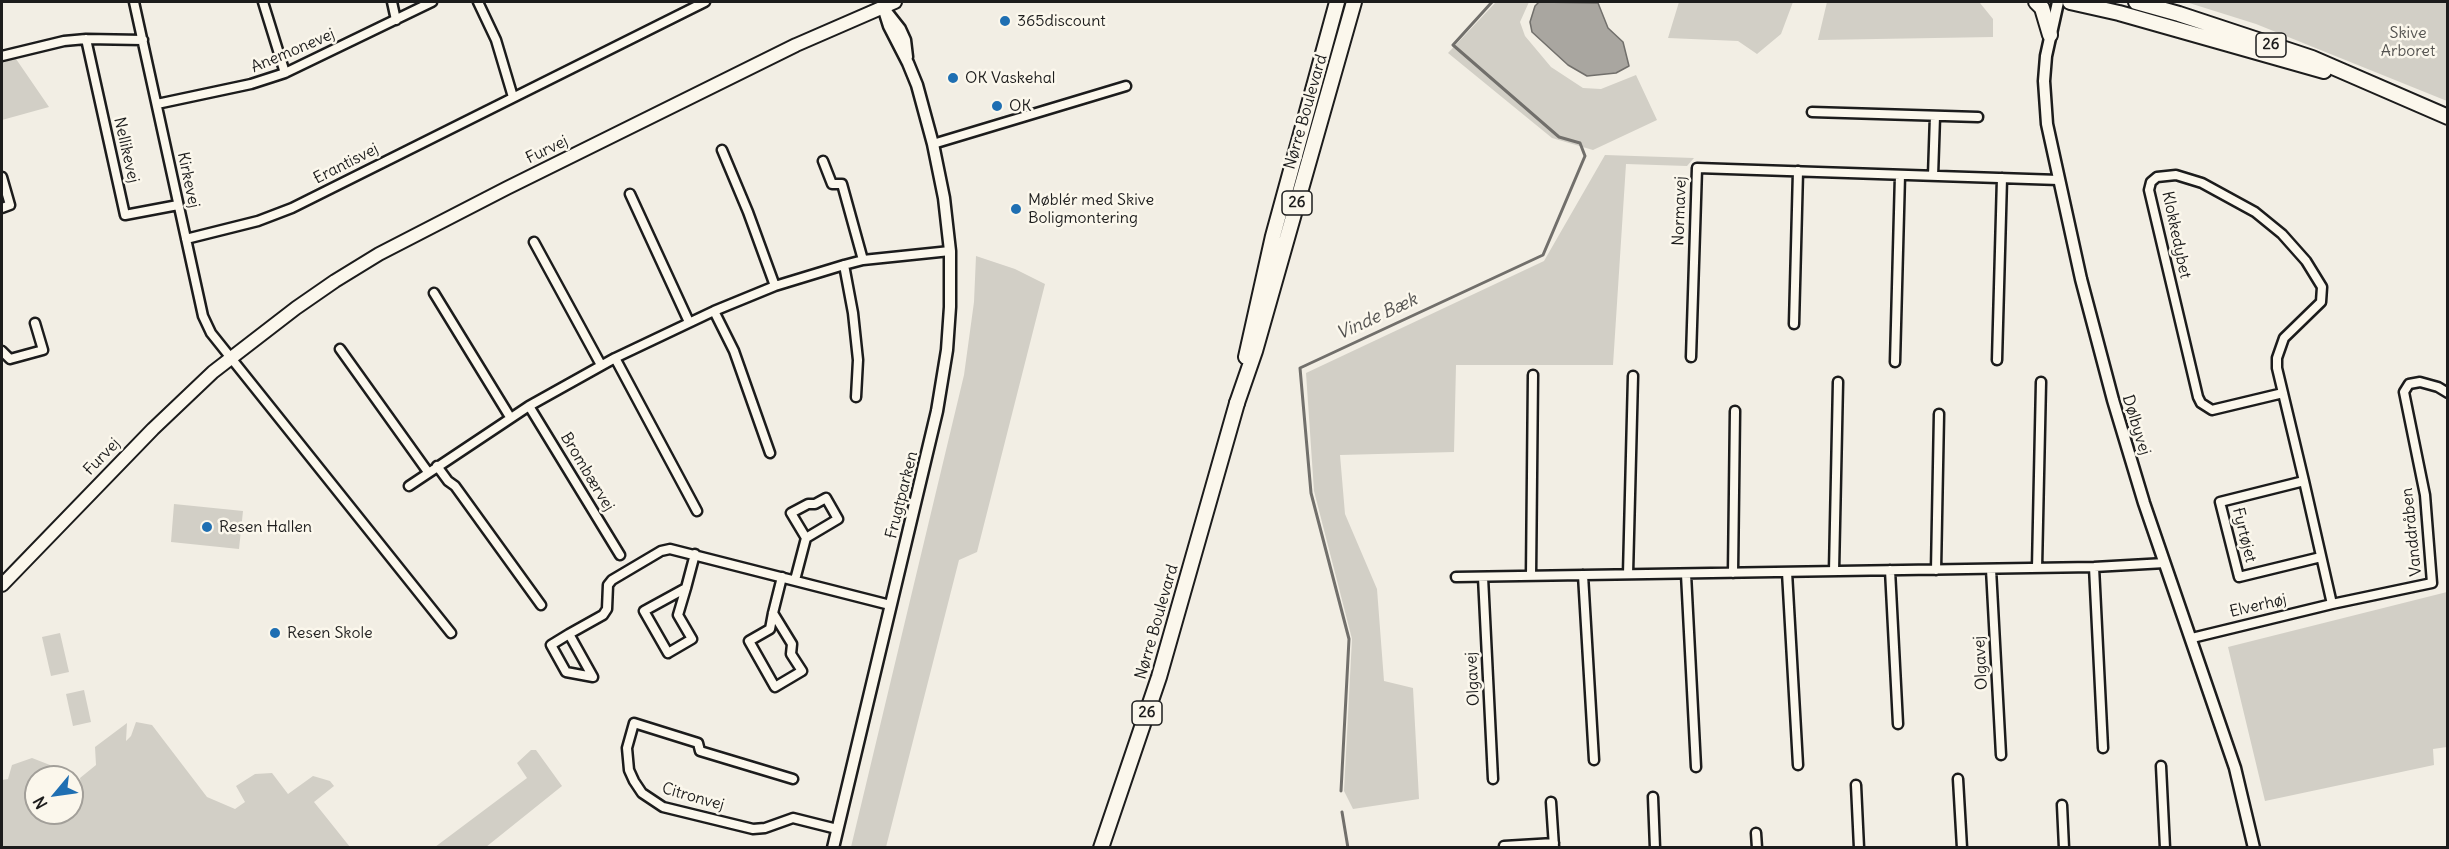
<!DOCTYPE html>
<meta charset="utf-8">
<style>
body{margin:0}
#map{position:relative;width:2449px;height:849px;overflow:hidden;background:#f2eee4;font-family:Delius,sans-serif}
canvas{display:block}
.frame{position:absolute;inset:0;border:3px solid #1c1c1c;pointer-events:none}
.north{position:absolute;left:24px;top:765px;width:60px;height:60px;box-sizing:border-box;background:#fbf7ec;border:2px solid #a29f99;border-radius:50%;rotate:241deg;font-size:16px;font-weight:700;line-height:24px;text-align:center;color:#1c1c1c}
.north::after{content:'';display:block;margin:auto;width:21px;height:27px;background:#1f6fb2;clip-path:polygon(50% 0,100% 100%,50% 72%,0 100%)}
</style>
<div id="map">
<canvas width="2449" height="849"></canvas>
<div class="frame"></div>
<div class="north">N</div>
</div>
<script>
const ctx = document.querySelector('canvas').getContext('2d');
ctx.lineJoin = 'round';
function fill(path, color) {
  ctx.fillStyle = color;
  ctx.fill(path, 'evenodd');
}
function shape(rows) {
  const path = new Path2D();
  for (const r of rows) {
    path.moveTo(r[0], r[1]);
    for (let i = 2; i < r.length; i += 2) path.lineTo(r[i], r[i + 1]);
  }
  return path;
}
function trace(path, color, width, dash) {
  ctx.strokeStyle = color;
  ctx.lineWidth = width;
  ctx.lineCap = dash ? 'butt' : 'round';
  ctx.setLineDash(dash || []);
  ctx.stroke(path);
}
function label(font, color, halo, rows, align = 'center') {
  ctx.font = font + ' Delius,sans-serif';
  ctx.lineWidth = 5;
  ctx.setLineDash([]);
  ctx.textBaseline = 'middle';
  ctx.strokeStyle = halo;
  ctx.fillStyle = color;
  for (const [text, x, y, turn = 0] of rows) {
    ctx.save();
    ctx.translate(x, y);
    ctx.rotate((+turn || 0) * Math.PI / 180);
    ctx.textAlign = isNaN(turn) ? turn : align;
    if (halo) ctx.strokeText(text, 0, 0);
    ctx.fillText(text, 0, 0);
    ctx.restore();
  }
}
fill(shape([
 [1496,2,1529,2,1520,22,1525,36,1551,67,1583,88,1601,89,1636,75,1657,120,1593,150,1552,138,1448,53],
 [1679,2,1793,2,1781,34,1757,54,1738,41,1668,38],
 [1827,2,1976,2,1980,3,1993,19,1993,37,1818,40],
 [2186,2,2447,2,2447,101,2256,24],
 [14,56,49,107,2,120,2,59],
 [1605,155,1694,158,1687,166,1626,164,1613,365,1456,365,1454,452,1340,455,1345,514,1377,589,1384,681,1413,688,1419,799,1353,809,1344,791,1352,639,1314,491,1306,373,1544,261],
 [976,256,1015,269,1045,284,977,552,959,560,886,847,851,847,964,375,974,302],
 [174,504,243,511,239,549,171,542],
 [2447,592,2447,747,2433,749,2434,765,2265,801,2228,647],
 [60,633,69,672,51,676,42,637],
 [84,690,91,722,73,726,66,694],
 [136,722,152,725,207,797,235,809,245,802,236,786,255,774,272,773,288,794,313,776,330,781,334,786,314,802,350,847,2,847,2,780,8,779,12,765,32,758,50,765,53,777,36,777,36,813,72,813,72,805,83,795,80,778,96,765,95,747,127,723,126,741,131,736],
 [531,750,536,750,562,786,486,847,435,847,527,778,517,763]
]), '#d2cfc6');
const water = shape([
 [1539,2,1598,3,1608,28,1623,42,1629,66,1616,73,1587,76,1568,65,1532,32,1530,22,1535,6,1539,2]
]);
fill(water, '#a9a6a0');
trace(water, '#716f6b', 1.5);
trace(shape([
 [1341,791,1349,639,1311,493,1300,368,1543,255,1585,156,1580,143,1559,137,1453,45,1492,2],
 [1342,812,1348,848]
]), '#716f6b', 3);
const minor = shape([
 [134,2,203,316,211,333,451,633],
 [263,2,285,73],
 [392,2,396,20],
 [478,2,496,40,513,97],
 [86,39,125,215,178,205],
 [2,56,64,41,86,39,143,40],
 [157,104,251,84,285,73,432,2],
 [1812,112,1978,117],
 [933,144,1126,86],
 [722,150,748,212,775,286],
 [823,161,832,184,842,184,863,260],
 [1933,176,1935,116],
 [2,177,10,205,2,208],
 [630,194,689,322],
 [186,239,258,221,292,208,705,2],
 [534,242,601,365],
 [844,265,853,313,858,360,856,397],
 [434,293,510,417],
 [714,311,734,351,770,453],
 [1794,324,1798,171],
 [340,349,428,472],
 [2,351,10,359,43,350,35,323],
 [1691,357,1697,168,2059,180],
 [615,358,697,511],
 [1997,360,2002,178],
 [1895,362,1900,175],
 [2283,393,2212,410,2201,403,2198,397,2149,190,2151,182,2157,177,2176,175,2202,183,2255,212,2282,234,2306,261,2322,287,2321,302,2284,338,2277,358,2277,368,2283,393,2304,481,2332,604],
 [529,406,620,555],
 [437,466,448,481,455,486,541,605],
 [2304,481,2220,502,2239,577,2321,557],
 [409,486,529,406,615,358,714,311,775,286,844,265,863,260,950,251],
 [2094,567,2103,748],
 [2037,568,2041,382],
 [1991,569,2001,755],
 [1890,570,1898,724],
 [1936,570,1939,414],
 [1834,571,1838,382],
 [1787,572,1798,765],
 [1733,573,1735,411],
 [1628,574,1633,376],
 [1686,574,1696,767],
 [1583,575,1594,760],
 [1531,576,1533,375],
 [1456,577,2094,567,2165,563],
 [1483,577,1493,779],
 [795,580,806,538,791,513,808,504,815,504,826,498,838,519,806,538],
 [686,588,644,611,668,653,692,639,678,615,686,588,695,554],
 [773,613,792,644,791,654,802,671,775,687,749,641,770,629,773,613,782,577],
 [569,634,551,645,566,672,593,677,569,634,603,615,607,609,608,585,612,580,661,551,670,549,890,605],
 [2192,638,2332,604,2432,583,2425,495,2404,392,2409,384,2420,382,2438,387,2448,393],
 [2161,766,2165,848],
 [793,779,700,751,698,743,634,723,627,748,629,770,634,781,642,793,663,807,753,829,765,828,793,818,837,829],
 [1958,779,1962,848],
 [1856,785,1859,848],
 [1653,797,1655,848],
 [1551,802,1554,847],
 [2062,805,2064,848],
 [1756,833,1757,848],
 [1504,846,1554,843]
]);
const tertiary = shape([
 [2058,2,2046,56,2044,81,2047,124,2081,279,2113,400,2144,503,2235,768,2254,848],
 [885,10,900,29,905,40,907,57],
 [833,848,937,411,947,350,950,307,950,251,944,198,933,144,917,85,908,63,889,26,883,7]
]);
const secondary = shape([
 [2,585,153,429,213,372,296,308,335,281,379,254,507,188,796,45,895,2]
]);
const primary = shape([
 [2036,2,2042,8,2050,35],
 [2070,2,2119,13,2324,71],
 [2136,2,2179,14,2312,58,2448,117],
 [1246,357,1273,236,1337,2],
 [1237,403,1255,351,1354,2]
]);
const trunk = shape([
 [1101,848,1159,677,1237,403]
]);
trace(minor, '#1c1c1c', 13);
trace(tertiary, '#1c1c1c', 15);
trace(secondary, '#1c1c1c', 16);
trace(primary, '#1c1c1c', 18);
trace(trunk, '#1c1c1c', 18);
trace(minor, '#fbf7ec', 8);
trace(tertiary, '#fbf7ec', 10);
trace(secondary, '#fbf7ec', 12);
trace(primary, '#fbf7ec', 14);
trace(trunk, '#fbf7ec', 14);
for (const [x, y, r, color] of [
 [1005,21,6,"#1f6fb2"],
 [953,78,6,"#1f6fb2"],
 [997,106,6,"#1f6fb2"],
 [1016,209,6,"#1f6fb2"],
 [207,527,6,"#1f6fb2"],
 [275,633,6,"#1f6fb2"]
]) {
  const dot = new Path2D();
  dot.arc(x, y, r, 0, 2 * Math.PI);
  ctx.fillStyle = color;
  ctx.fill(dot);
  trace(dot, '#fbf7ec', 2);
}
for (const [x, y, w] of [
 [2271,45,30],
 [1297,203,30],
 [1147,713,30]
]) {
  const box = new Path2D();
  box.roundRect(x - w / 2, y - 12, w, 24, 4.5);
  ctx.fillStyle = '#fbf7ec';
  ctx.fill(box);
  trace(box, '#1c1c1c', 1.5);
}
label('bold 15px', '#1c1c1c', null, [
 ["26",2271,45],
 ["26",1297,203],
 ["26",1147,713]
]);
label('16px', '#1c1c1c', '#fbf7ec', [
 ["365discount",1017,21],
 ["OK Vaskehal",965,78],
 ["OK",1009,106],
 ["Møblér med Skive",1028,200],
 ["Boligmontering",1028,218],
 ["Resen Hallen",219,527],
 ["Resen Skole",287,633]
], 'left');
label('16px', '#53524f', '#fbf7ec', [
 ["Skive",2408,33],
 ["Arboret",2408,51]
]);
label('16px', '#1c1c1c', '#fbf7ec', [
 ["Anemonevej",293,51,-23],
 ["Nørre Boulevard",1306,112,-74],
 ["Nellikevej",126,150,77],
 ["Furvej",547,150,-26],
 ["Erantisvej",346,164,-27],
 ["Kirkevej",188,180,78],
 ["Normavej",1680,211,-88],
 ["Klokkedybet",2176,235,78],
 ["Dølbyvej",2136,425,73],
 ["Furvej",102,457,-46],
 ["Brombærvej",587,472,59],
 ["Frugtparken",902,495,-76],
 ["Vanddråben",2412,532,-96],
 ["Fyrtøjet",2244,535,76],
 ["Elverhøj",2258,606,-13],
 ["Nørre Boulevard",1157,622,-74],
 ["Olgavej",1981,663,-93],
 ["Olgavej",1473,679,-93],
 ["Citronvej",693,797,16]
]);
label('italic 18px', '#545351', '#fbf7ec', [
 ["Vinde Bæk",1377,317,-25]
]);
</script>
